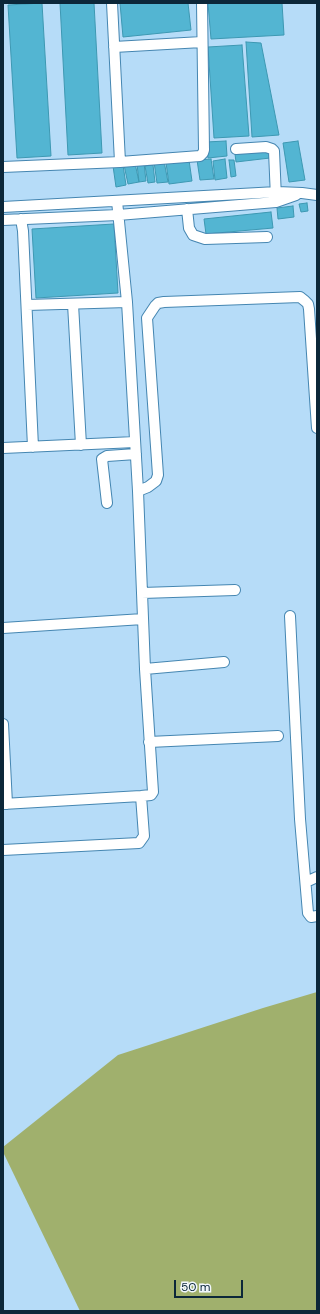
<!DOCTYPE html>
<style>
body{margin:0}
#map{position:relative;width:320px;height:1314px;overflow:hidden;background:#b6dcf8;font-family:"DM Sans",sans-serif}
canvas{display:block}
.frame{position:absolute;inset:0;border:4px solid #0c2739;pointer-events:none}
.scale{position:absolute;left:174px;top:1280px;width:69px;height:18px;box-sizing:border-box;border:2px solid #0c2739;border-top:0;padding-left:5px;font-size:12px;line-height:14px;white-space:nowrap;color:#0c2739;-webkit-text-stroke:3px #f2f8fd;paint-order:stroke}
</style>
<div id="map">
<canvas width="320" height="1314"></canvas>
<div class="frame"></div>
<div class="scale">50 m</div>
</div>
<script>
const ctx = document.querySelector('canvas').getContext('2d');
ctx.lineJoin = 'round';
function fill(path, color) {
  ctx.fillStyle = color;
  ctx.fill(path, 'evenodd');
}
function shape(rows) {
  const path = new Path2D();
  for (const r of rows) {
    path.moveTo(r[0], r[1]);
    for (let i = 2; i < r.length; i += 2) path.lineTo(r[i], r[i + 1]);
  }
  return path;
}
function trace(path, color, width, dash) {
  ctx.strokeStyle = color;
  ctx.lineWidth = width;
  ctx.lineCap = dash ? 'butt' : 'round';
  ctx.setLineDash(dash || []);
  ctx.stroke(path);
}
fill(shape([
 [317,992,317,1311,80,1311,3,1152,3,1147,118,1055,263,1008]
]), '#a0b06d');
const building = shape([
 [42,3,51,156,17,158,8,5,42,3],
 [60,3,94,3,102,153,68,155,60,3],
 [120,3,188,3,191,30,123,37,120,3],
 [208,3,282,3,284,35,211,39,208,3],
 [246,42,261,43,279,135,252,137,246,42],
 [242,45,249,136,214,138,208,47,242,45],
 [226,141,227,156,208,158,206,142,226,141],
 [298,141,305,180,289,182,283,143,298,141],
 [269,151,270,158,236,162,235,154,269,151],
 [211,159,214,179,200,180,197,160,211,159],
 [225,159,227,178,215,180,213,161,225,159],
 [189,160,192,181,169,184,166,163,189,160],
 [229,160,234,160,236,176,231,177,229,160],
 [164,161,168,182,157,183,154,162,164,161],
 [135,163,139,182,128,184,124,165,135,163],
 [144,163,146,181,139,182,137,164,144,163],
 [123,165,126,185,116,187,113,166,123,165],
 [153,165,155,182,148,183,145,166,153,165],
 [307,203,308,211,301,212,299,204,307,203],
 [293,206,294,217,278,219,277,208,293,206],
 [271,212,273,228,206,234,204,219,271,212],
 [114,224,118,293,36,298,32,229,114,224]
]);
fill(building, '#53b5d2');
trace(building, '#3d98b2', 1);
const minor = shape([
 [112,3,120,162],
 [114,47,202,42],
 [236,149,266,147,272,149,274,151,276,198],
 [3,167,120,162,200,156,203,153,204,150,202,3],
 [3,207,277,192,302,193,317,195],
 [187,209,189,228,193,235,205,239,267,237],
 [21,219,23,231,33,447],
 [3,220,118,215,276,202,296,195],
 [73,304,81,445],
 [27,305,127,302],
 [3,448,135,442],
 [138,491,148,487,156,481,158,475,147,318,155,306,158,303,164,302,300,297,305,301,308,304,309,309,317,428],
 [107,503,102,459,107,456,136,454],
 [142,593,235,590],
 [290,616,300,819,308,913,311,917,317,916],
 [3,628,143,619],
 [145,669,224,662],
 [3,724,7,804],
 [149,742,278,736],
 [3,804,141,796,151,795,153,792,145,669,138,491,127,302,117,201],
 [3,850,139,843,144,836,141,796],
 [306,882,317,877]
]);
trace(minor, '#4586b1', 12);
trace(minor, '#fff', 10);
</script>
